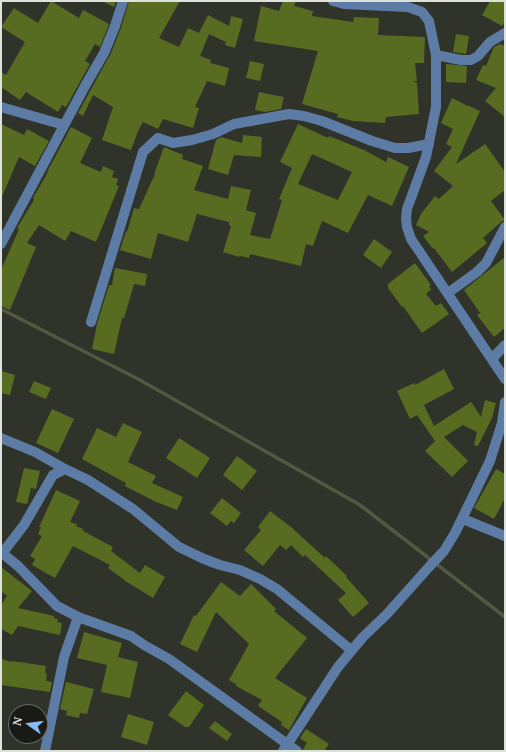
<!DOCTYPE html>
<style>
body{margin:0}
#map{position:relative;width:506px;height:752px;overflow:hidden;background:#30332a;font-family:"Noto Serif",serif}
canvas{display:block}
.frame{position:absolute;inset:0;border:2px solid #dfe1db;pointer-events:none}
.north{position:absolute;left:8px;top:704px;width:40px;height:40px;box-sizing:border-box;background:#191a16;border:1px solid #686a65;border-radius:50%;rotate:284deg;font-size:11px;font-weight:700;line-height:16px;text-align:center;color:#dfe1db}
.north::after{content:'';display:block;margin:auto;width:14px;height:18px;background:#88bafc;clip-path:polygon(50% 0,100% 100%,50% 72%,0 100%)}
</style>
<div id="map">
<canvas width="506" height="752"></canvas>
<div class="frame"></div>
<div class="north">N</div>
</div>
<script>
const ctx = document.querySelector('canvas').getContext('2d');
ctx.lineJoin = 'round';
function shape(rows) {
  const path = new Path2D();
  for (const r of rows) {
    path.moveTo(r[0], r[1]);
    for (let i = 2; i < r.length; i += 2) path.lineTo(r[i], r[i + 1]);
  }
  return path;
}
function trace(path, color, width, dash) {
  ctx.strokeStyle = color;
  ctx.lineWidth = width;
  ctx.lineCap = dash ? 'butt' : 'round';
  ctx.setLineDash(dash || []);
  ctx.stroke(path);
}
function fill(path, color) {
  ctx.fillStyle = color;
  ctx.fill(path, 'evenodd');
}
trace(shape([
 [1,309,140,380,360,505,505,617]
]), '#525942', 3.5);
fill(shape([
 [51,1,79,18,83,10,109,24,100,47,95,44,85,61,90,64,66,107,62,105,58,112,26,92,20,100,1,87,1,72,6,75,25,42,1,27,14,8,38,23],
 [102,1,116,1,114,7],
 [129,1,180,1,159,38,179,47,188,28,199,33,208,15,229,26,231,16,243,19,235,48,225,45,226,42,209,34,200,56,211,60,210,63,229,68,225,86,207,81,195,107,199,108,193,128,163,119,158,129,143,122,138,131,131,150,102,140,113,107,93,95,83,116,78,113,111,53,121,28],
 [283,1,296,1,294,6,313,11,312,16,353,22,354,17,379,18,378,35,425,37,424,63,415,63,417,81,413,81,417,83,419,114,386,117,385,123,353,121,337,117,338,114,302,104,318,51,254,41,261,6,279,11],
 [490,1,505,1,505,21,502,26,482,15],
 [456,34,469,36,466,54,453,52],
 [500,44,505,46,505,117,485,101,496,88,476,80,483,65,486,66,494,47],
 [250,61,264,64,260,81,246,78],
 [446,64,467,66,466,83,446,82],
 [259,92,284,97,281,109,265,112,255,110],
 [452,98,466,105,466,107,467,105,480,111,456,164,485,144,505,172,505,190,491,201,505,220,501,222,483,238,487,243,452,272,434,248,433,249,423,236,429,232,416,225,421,214,435,196,439,199,453,186,434,171,452,147,446,144,453,129,441,123],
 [1,124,24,135,27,129,49,141,35,166,19,157,1,199],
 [298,124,328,138,329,136,364,150,386,162,388,157,409,167,392,206,368,195,348,233,322,221,313,246,306,244,301,266,250,254,249,258,240,256,239,257,223,252,231,226,229,225,229,222,197,214,188,242,158,233,151,259,120,250,126,231,127,232,134,208,139,209,155,174,154,174,164,147,183,155,182,159,203,166,194,190,228,199,231,186,251,190,246,210,256,213,250,235,270,239,282,200,279,199,292,168,280,162],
 [312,154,352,172,338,200,298,184],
 [71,127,92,138,80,163,101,172,103,166,114,171,112,177,118,179,116,185,119,186,96,242,71,231,65,241,39,225,27,243,36,247,10,310,1,306,1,270,19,229,17,228,34,200,33,198,48,172,47,172],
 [243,135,262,137,261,157,234,155,228,175,208,169,216,140,221,137,242,143],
 [374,239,392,252,381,268,363,255],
 [505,257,505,328,494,337,477,315,480,313,464,290],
 [415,263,431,285,429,286,431,289,426,294,436,306,441,303,449,314,422,333,403,306,402,307,388,288,388,284],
 [115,268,147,274,145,286,134,284,124,318,122,318,114,354,92,349,97,324,109,285,112,285],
 [444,369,454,389,424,405,434,426,471,402,481,417,485,400,496,403,492,418,478,446,474,445,477,432,463,425,444,437,468,461,452,477,425,451,435,441,417,415,410,419,397,391,414,383,415,385],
 [1,371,15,375,10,395,1,393],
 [34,381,51,388,46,399,29,392],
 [52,409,74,419,58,453,36,443],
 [123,423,142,432,128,462,156,476,152,483,183,497,177,510,154,501,125,486,126,483,82,459,97,428,116,437],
 [179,438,210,458,197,478,166,458],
 [237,456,257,471,242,490,223,475],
 [24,468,40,471,36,489,31,488,27,504,16,502],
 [496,469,505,474,505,498,494,519,474,508],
 [56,490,80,501,70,522,77,524,76,526,83,529,83,531,113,547,111,551,140,573,145,565,165,577,153,598,127,582,108,568,110,565,73,546,55,578,32,565,35,559,30,556,42,536,38,534,41,527,39,527],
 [222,498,241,513,234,523,231,521,227,526,210,513],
 [270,511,291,527,325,558,326,556,347,576,346,577,369,603,353,617,338,600,346,593,305,555,303,557,291,545,286,550,280,545,263,566,244,550,261,530,258,527],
 [1,567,32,591,18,608,54,616,54,618,58,619,57,622,62,623,60,635,18,626,12,635,1,629,1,605,7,596,1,591],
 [221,582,240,596,251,584,276,609,274,611,307,638,275,678,307,698,289,730,281,725,282,722,258,706,262,700,236,686,237,685,229,680,249,644,216,612,197,652,180,644,194,615,196,616],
 [84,632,122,643,118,657,138,662,130,698,101,692,107,665,77,658],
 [1,659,12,662,12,661,46,666,45,673,47,674,46,681,52,682,50,692,1,685],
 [66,682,94,689,87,714,80,713,79,718,66,715,67,711,60,709],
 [186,691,204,705,189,727,185,727,168,715],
 [128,714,154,722,147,745,121,737],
 [215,721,232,734,227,741,209,728],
 [306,729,329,744,324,751,303,751,303,749,307,743,300,738]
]), '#576c21');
trace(shape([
 [333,1,344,4,408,7,422,12,429,21,436,55,436,107,426,157,407,209,406,218,407,227,411,239,505,379],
 [436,55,461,60,471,60,478,56,490,42,505,33],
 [1,107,64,125],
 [1,244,85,86,104,53,115,26,123,1],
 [448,293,477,272,486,263,505,227],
 [91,322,143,152,158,138,173,143,192,140,213,134,234,124,289,114,304,116,322,121,372,141,395,148,408,148,429,144],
 [492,359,505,345],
 [1,438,35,452,65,469,88,480,133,509,179,547,204,559,220,565,240,570,260,579,277,589,351,650],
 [463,519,505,536],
 [2,553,18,566,57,606,78,617,131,636,144,645,169,659,297,751],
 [1,555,24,525,53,475,65,469],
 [45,751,64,657,78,617],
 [283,751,338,667,363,637,387,614,429,567,444,551,455,533,490,461,502,423,505,402]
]), '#5c7ca5', 10);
</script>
